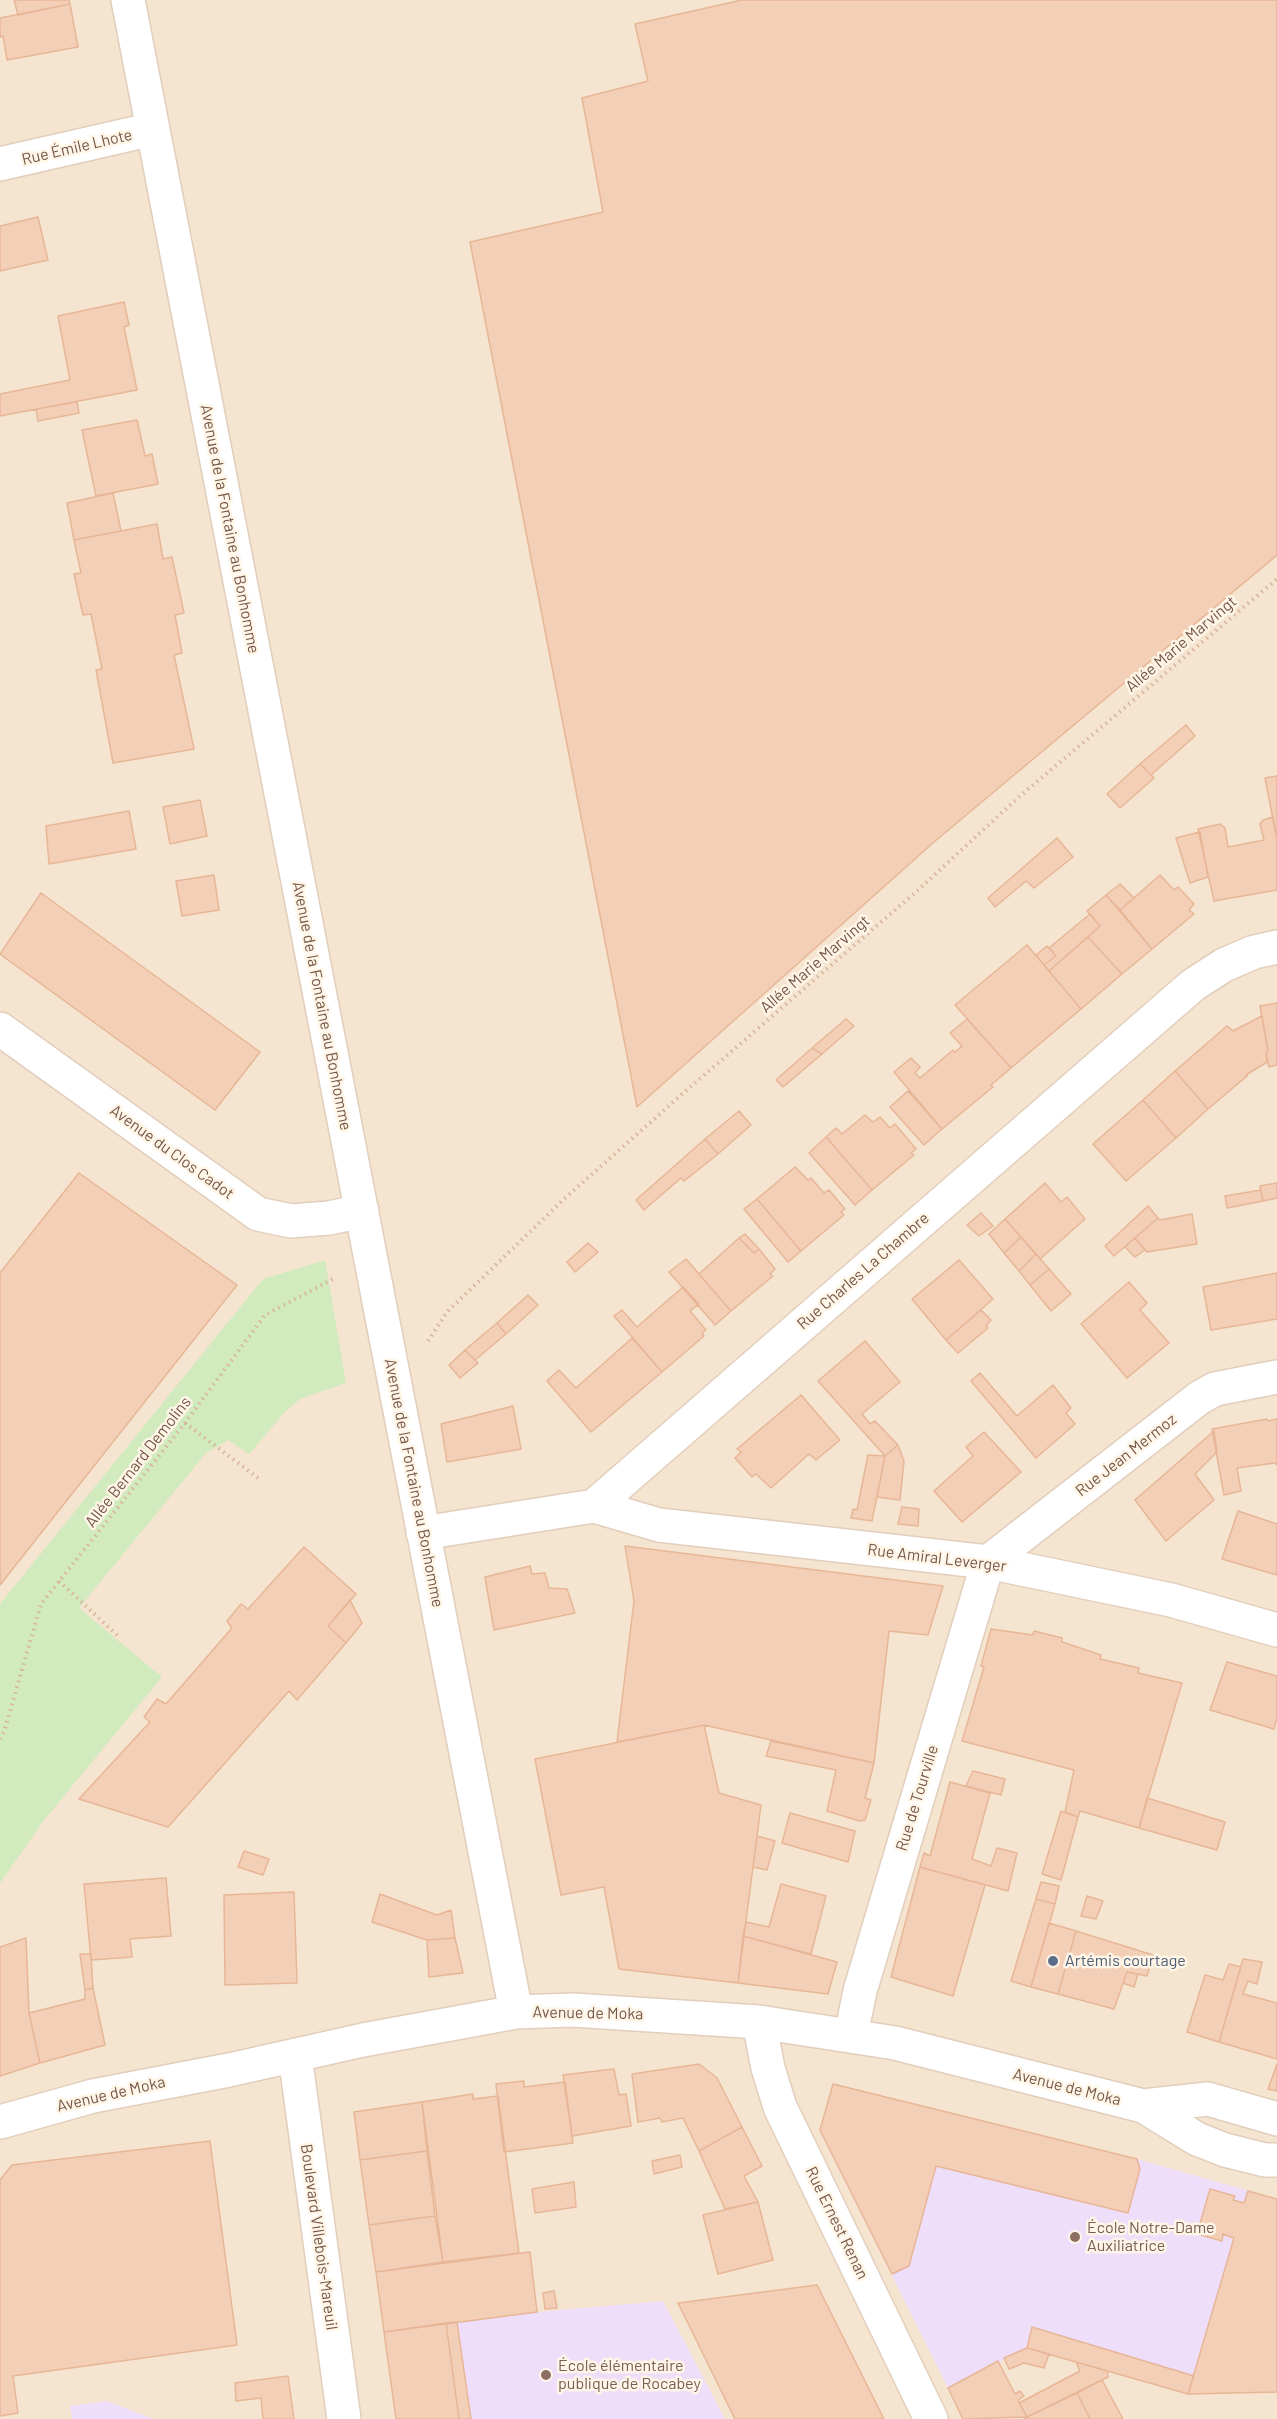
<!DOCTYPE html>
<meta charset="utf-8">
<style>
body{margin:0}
canvas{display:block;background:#fdf2e1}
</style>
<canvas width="1277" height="2419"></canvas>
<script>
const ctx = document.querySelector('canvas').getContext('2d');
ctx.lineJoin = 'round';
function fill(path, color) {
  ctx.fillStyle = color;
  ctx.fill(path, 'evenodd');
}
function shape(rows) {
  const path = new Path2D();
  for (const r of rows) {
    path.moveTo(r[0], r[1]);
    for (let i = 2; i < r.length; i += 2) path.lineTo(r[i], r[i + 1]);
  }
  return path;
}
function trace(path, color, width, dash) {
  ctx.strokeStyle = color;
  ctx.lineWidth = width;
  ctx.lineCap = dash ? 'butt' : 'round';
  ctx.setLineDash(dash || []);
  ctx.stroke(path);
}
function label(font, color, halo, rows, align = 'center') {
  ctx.font = font + ' Barlow,sans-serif';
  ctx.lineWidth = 5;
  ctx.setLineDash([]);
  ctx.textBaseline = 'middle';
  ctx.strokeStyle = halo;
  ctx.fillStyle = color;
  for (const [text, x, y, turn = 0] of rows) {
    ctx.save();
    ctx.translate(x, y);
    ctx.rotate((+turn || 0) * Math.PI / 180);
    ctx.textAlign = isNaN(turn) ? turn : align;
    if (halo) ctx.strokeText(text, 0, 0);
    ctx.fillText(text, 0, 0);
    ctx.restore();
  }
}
fill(shape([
 [0,0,1277,0,1277,2419,0,2419]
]), '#f5e4cf');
fill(shape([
 [820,2130,1137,2159,1277,2199,1277,2392,1188,2394,1027,2348,948,2388],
 [663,2301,725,2419,396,2419,384,2332,537,2312],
 [107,2401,154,2419,72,2419,70,2406]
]), '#efdef9');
fill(shape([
 [325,1260,346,1383,300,1399,286,1411,249,1454,228,1440,206,1453,79,1608,162,1677,45,1819,0,1883,0,1604,263,1279]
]), '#d1ebbf');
const building = shape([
 [14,0,69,0,70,4,18,15,14,0],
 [742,0,1277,0,1277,555,934,842,637,1107,470,242,603,212,582,98,648,81,635,24,742,0],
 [70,4,78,47,7,60,3,36,0,37,0,18,70,4],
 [38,217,48,260,0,271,0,226,38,217],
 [124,302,129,325,124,327,137,390,0,416,0,394,70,380,58,316,124,302],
 [77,402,79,413,38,421,36,409,77,402],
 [137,420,145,456,152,454,158,484,96,496,82,430,137,420],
 [113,493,121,531,74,540,67,503,113,493],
 [157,524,163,559,172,557,184,613,175,615,182,653,174,655,194,749,113,763,96,670,102,669,91,614,83,615,74,574,81,573,74,540,157,524],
 [1186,725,1195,736,1151,775,1140,764,1186,725],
 [1140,764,1154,778,1120,808,1107,794,1140,764],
 [1277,776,1277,840,1265,778,1277,776],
 [200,800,207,836,170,844,163,807,200,800],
 [129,811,136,849,49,864,46,826,129,811],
 [1273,817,1277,840,1277,890,1214,901,1198,829,1220,824,1225,828,1228,847,1264,840,1260,824,1263,820,1273,817],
 [1200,832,1208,877,1190,883,1176,838,1200,832],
 [1057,838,1073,857,1034,888,1026,881,995,907,988,898,1057,838],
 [214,875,219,910,182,916,176,881,214,875],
 [1160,875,1174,890,1178,887,1194,904,1189,910,1194,914,1152,949,1120,910,1160,875],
 [1120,884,1134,898,1120,910,1106,895,1120,884],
 [41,893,260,1052,215,1110,0,954,41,893],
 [1106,895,1152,949,1122,974,1088,937,1100,926,1087,911,1106,895],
 [1090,914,1100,926,1049,971,1044,965,1056,956,1049,948,1090,914],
 [1088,937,1122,974,1081,1009,1049,971,1088,937],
 [1027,945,1081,1009,1011,1068,955,1005,1027,945],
 [1047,946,1056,956,1044,965,1036,955,1047,946],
 [1277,1003,1277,1065,1269,1067,1266,1053,1268,1051,1260,1006,1277,1003],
 [1262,1016,1268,1051,1266,1053,1267,1062,1246,1075,1247,1076,1208,1109,1175,1071,1227,1026,1233,1031,1262,1016],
 [846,1019,854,1026,822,1054,812,1048,846,1019],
 [967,1019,1011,1068,991,1085,993,1087,942,1129,894,1072,911,1058,920,1067,915,1073,920,1078,953,1050,955,1052,962,1046,950,1033,967,1019],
 [812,1048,822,1054,783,1087,776,1080,812,1048],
 [1175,1071,1208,1109,1176,1138,1143,1100,1175,1071],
 [908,1091,942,1129,924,1145,890,1107,908,1091],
 [1143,1100,1176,1138,1126,1181,1093,1144,1143,1100],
 [739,1111,751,1125,718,1154,705,1139,739,1111],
 [865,1115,873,1122,880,1117,890,1128,895,1124,916,1149,911,1153,914,1155,872,1190,826,1137,836,1128,842,1134,865,1115],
 [826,1137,872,1190,855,1205,809,1153,826,1137],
 [705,1139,718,1154,684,1181,681,1178,644,1210,636,1200,705,1139],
 [795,1167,808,1180,811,1178,824,1193,829,1190,845,1209,841,1212,844,1215,801,1251,757,1199,795,1167],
 [79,1173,237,1285,0,1585,0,1273,79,1173],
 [1045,1183,1061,1202,1067,1197,1085,1219,1040,1259,1005,1219,1045,1183],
 [1277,1183,1277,1198,1263,1201,1260,1186,1277,1183],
 [1261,1190,1263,1201,1227,1208,1225,1196,1261,1190],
 [757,1199,801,1251,788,1262,744,1209,757,1199],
 [1148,1206,1158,1218,1114,1256,1105,1246,1148,1206],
 [981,1213,993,1226,979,1236,967,1225,981,1213],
 [1192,1214,1197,1244,1147,1252,1135,1238,1158,1218,1160,1220,1192,1214],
 [1005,1219,1021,1237,1004,1253,989,1234,1005,1219],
 [745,1234,759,1249,754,1253,739,1238,745,1234],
 [1021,1237,1036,1254,1019,1271,1004,1253,1021,1237],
 [739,1238,754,1253,759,1249,775,1269,770,1274,773,1276,731,1311,699,1274,739,1238],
 [1135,1238,1145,1250,1135,1257,1125,1247,1135,1238],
 [588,1243,598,1252,575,1272,567,1262,588,1243],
 [1036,1254,1049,1269,1030,1285,1019,1271,1036,1254],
 [686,1259,731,1311,715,1325,669,1272,686,1259],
 [959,1260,993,1299,946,1340,912,1299,959,1260],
 [1049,1269,1071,1294,1051,1311,1030,1285,1049,1269],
 [1277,1273,1277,1319,1211,1330,1203,1287,1277,1273],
 [1129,1282,1147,1303,1140,1310,1169,1343,1127,1378,1081,1324,1129,1282],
 [683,1287,699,1304,690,1311,706,1330,702,1333,704,1336,662,1372,614,1316,622,1310,637,1327,683,1287],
 [528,1295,538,1305,506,1334,497,1323,528,1295],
 [981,1310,991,1320,986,1326,988,1328,958,1353,946,1340,981,1310],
 [497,1323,506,1334,475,1360,465,1350,497,1323],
 [632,1338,662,1372,591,1432,547,1381,559,1370,576,1388,632,1338],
 [865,1341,900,1382,862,1414,870,1424,875,1421,898,1445,885,1456,818,1381,865,1341],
 [465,1350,478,1363,460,1378,449,1365,465,1350],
 [980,1373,1017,1416,1053,1385,1071,1408,1066,1413,1075,1424,1036,1458,971,1381,980,1373],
 [801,1395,840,1440,816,1460,809,1454,771,1488,756,1474,752,1477,735,1458,741,1452,737,1449,801,1395],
 [513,1406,521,1449,447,1462,441,1424,513,1406],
 [1267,1419,1268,1421,1277,1419,1277,1465,1275,1463,1237,1468,1241,1491,1224,1495,1212,1429,1267,1419],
 [1214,1431,1217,1452,1195,1474,1214,1500,1166,1541,1135,1500,1214,1431],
 [984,1432,1021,1472,962,1522,934,1491,973,1456,966,1447,984,1432],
 [898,1445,904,1461,900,1500,877,1497,885,1456,898,1445],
 [868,1455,885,1456,872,1521,851,1518,853,1509,857,1510,868,1455],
 [902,1507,919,1509,918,1526,898,1524,902,1507],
 [1238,1511,1277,1524,1277,1575,1222,1559,1238,1511],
 [625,1546,943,1586,928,1635,889,1631,874,1763,704,1725,617,1742,634,1601,625,1546],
 [304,1547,356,1594,328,1626,346,1643,297,1700,289,1691,168,1827,79,1799,150,1722,144,1717,157,1699,166,1704,232,1628,227,1621,241,1604,248,1609,304,1547],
 [530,1566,532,1574,545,1573,549,1588,567,1589,575,1613,494,1630,485,1577,530,1566],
 [350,1600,362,1623,346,1643,328,1626,350,1600],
 [991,1629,1033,1635,1034,1631,1062,1638,1062,1642,1101,1655,1100,1659,1139,1668,1138,1673,1182,1683,1139,1828,1080,1811,1078,1817,1065,1812,1074,1770,962,1741,984,1667,981,1666,991,1629],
 [1227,1662,1277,1676,1277,1717,1274,1729,1210,1710,1227,1662],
 [704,1725,719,1793,761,1805,738,1983,619,1969,604,1887,561,1895,535,1759,704,1725],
 [771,1741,874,1763,865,1798,871,1800,865,1820,859,1821,827,1811,836,1770,766,1756,771,1741],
 [973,1771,1005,1779,1001,1795,966,1786,973,1771],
 [950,1782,990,1793,972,1859,991,1866,997,1848,1017,1853,1008,1891,920,1867,924,1853,930,1856,950,1782],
 [1147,1798,1225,1822,1217,1850,1139,1828,1147,1798],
 [1061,1811,1078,1817,1061,1880,1042,1874,1061,1811],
 [790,1813,855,1831,848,1862,782,1843,790,1813],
 [757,1836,775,1841,767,1870,753,1867,757,1836],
 [244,1851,269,1859,263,1875,238,1867,244,1851],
 [920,1867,985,1885,953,1996,891,1977,920,1867],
 [166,1878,171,1936,130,1939,132,1957,91,1960,84,1884,166,1878],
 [1041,1882,1059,1886,1055,1904,1036,1899,1041,1882],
 [781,1884,826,1896,811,1954,743,1936,746,1922,769,1927,781,1884],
 [294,1892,297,1983,225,1985,224,1895,294,1892],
 [380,1894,437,1915,451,1910,455,1938,427,1940,372,1922,380,1894],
 [1087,1896,1103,1901,1096,1919,1081,1916,1087,1896],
 [1036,1899,1055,1904,1031,1987,1011,1981,1036,1899],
 [1049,1923,1076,1931,1058,1994,1031,1987,1049,1923],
 [1076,1931,1153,1955,1147,1976,1127,1972,1114,2009,1058,1994,1076,1931],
 [743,1936,837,1962,828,1994,738,1983,743,1936],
 [26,1938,29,2013,40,2063,0,2076,0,1947,26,1938],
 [455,1938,463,1973,429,1977,427,1940,455,1938],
 [80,1954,91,1954,93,1988,85,1990,80,1954],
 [1243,1959,1262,1962,1257,1984,1248,1981,1243,1994,1277,2003,1277,2059,1219,2042,1243,1959],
 [1229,1964,1241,1967,1219,2042,1187,2032,1205,1975,1223,1980,1229,1964],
 [1127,1972,1138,1974,1134,1987,1123,1983,1127,1972],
 [93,1988,105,2045,40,2063,29,2013,85,1999,85,1990,93,1988],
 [699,2064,717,2078,742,2127,699,2151,683,2118,662,2122,660,2118,638,2122,632,2074,699,2064],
 [1277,2064,1277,2091,1268,2089,1277,2064],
 [614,2069,619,2095,626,2094,631,2126,572,2136,563,2075,614,2069],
 [524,2081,524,2087,565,2082,573,2143,504,2152,496,2084,524,2081],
 [833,2084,1137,2159,1140,2169,1128,2213,936,2166,909,2266,892,2274,820,2130,833,2084],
 [473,2094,473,2099,498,2096,519,2253,443,2262,422,2102,473,2094],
 [422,2102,427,2151,360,2160,354,2112,422,2102],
 [742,2127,762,2166,744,2176,758,2202,725,2209,699,2151,742,2127],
 [210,2141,237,2345,13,2376,18,2413,0,2416,0,2180,12,2165,210,2141],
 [427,2151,435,2216,369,2225,360,2160,427,2151],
 [680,2155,682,2167,654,2174,652,2161,680,2155],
 [574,2182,576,2207,535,2213,532,2189,574,2182],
 [1210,2189,1235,2196,1233,2200,1244,2203,1248,2191,1277,2199,1277,2392,1188,2394,1234,2238,1223,2234,1222,2241,1197,2234,1210,2189],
 [758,2202,773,2260,718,2274,703,2215,758,2202],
 [435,2216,443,2262,376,2272,369,2225,435,2216],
 [530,2252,537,2312,384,2332,376,2272,530,2252],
 [817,2285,884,2419,735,2419,678,2303,817,2285],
 [554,2291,557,2308,545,2309,543,2293,554,2291],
 [457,2322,471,2419,459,2419,446,2323,457,2322],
 [446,2323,459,2419,396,2419,384,2332,446,2323],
 [1032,2327,1194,2376,1188,2394,1027,2348,1032,2327],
 [1027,2348,1049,2354,1044,2368,1024,2363,1009,2369,1004,2358,1027,2348],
 [998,2361,1015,2394,1020,2391,1024,2396,1018,2400,1027,2417,963,2419,948,2388,998,2361],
 [1076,2362,1107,2371,1108,2377,1027,2417,1019,2403,1080,2371,1076,2362],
 [288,2376,294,2419,263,2419,261,2398,236,2401,235,2383,288,2376],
 [1102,2380,1123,2419,1090,2419,1077,2393,1102,2380],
 [1077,2393,1090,2419,1024,2419,1027,2417,1077,2393]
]);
fill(building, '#f4cfb7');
trace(building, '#e7b697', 1.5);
const minor = shape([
 [128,0,516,2012],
 [0,164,153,129],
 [0,1029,258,1214,291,1221,329,1218,362,1211],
 [594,1506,659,1525,988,1562,1171,1600,1277,1630],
 [423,1533,594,1506,1193,985,1224,965,1254,952,1277,947],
 [988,1562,1199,1398,1215,1389,1277,1377],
 [759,2022,768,2068,780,2107,931,2419],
 [851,2035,860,1991,988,1562],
 [295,2055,344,2419],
 [1143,2106,1208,2099,1277,2119],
 [0,2122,93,2096,229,2070,363,2040,516,2012,573,2010,759,2022,895,2043,1143,2106,1197,2139,1225,2150,1265,2160,1277,2160]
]);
trace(minor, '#e2cebc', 36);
trace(shape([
 [428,1341,447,1312,564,1199,688,1089,917,891,1020,796,1277,579],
 [185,1423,258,1478],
 [59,1581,119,1637],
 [0,1739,4,1732,41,1604,185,1423,265,1315,333,1279]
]), '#d8b39b', 4, [1.5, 4.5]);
trace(minor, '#fff', 33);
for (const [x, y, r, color] of [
 [1053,1961,6,"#5c6f8a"],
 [1075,2237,6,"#8d6e63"],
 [546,2375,6,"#8d6e63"]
]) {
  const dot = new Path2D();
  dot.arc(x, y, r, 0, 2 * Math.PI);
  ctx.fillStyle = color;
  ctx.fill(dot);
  trace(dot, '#fff6e8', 2);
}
label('16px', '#755747', '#fff6e8', [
 ["Rue Émile Lhote",77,147,-13],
 ["Avenue de la Fontaine au Bonhomme",230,529,79],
 ["Allée Marie Marvingt",1181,644,-40],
 ["Allée Marie Marvingt",815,964,-41],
 ["Avenue de la Fontaine au Bonhomme",322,1006,79],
 ["Avenue du Clos Cadot",172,1152,36],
 ["Rue Charles La Chambre",863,1271,-41],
 ["Rue Jean Mermoz",1126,1455,-38],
 ["Allée Bernard Demolins",138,1462,-52],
 ["Avenue de la Fontaine au Bonhomme",414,1483,79],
 ["Rue Amiral Leverger",937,1558,7],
 ["Rue de Tourville",917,1798,-73],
 ["Avenue de Moka",588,2013,1],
 ["Avenue de Moka",1067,2087,14],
 ["Avenue de Moka",111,2094,-13],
 ["Rue Ernest Renan",837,2223,64],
 ["Boulevard Villebois-Mareuil",319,2237,82]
]);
label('16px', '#4e5e75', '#fff6e8', [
 ["Artémis courtage",1065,1961]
], 'left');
label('16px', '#785e54', '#fff6e8', [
 ["École Notre-Dame",1087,2228],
 ["Auxiliatrice",1087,2246],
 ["École élémentaire",558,2366],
 ["publique de Rocabey",558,2384]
], 'left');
</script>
